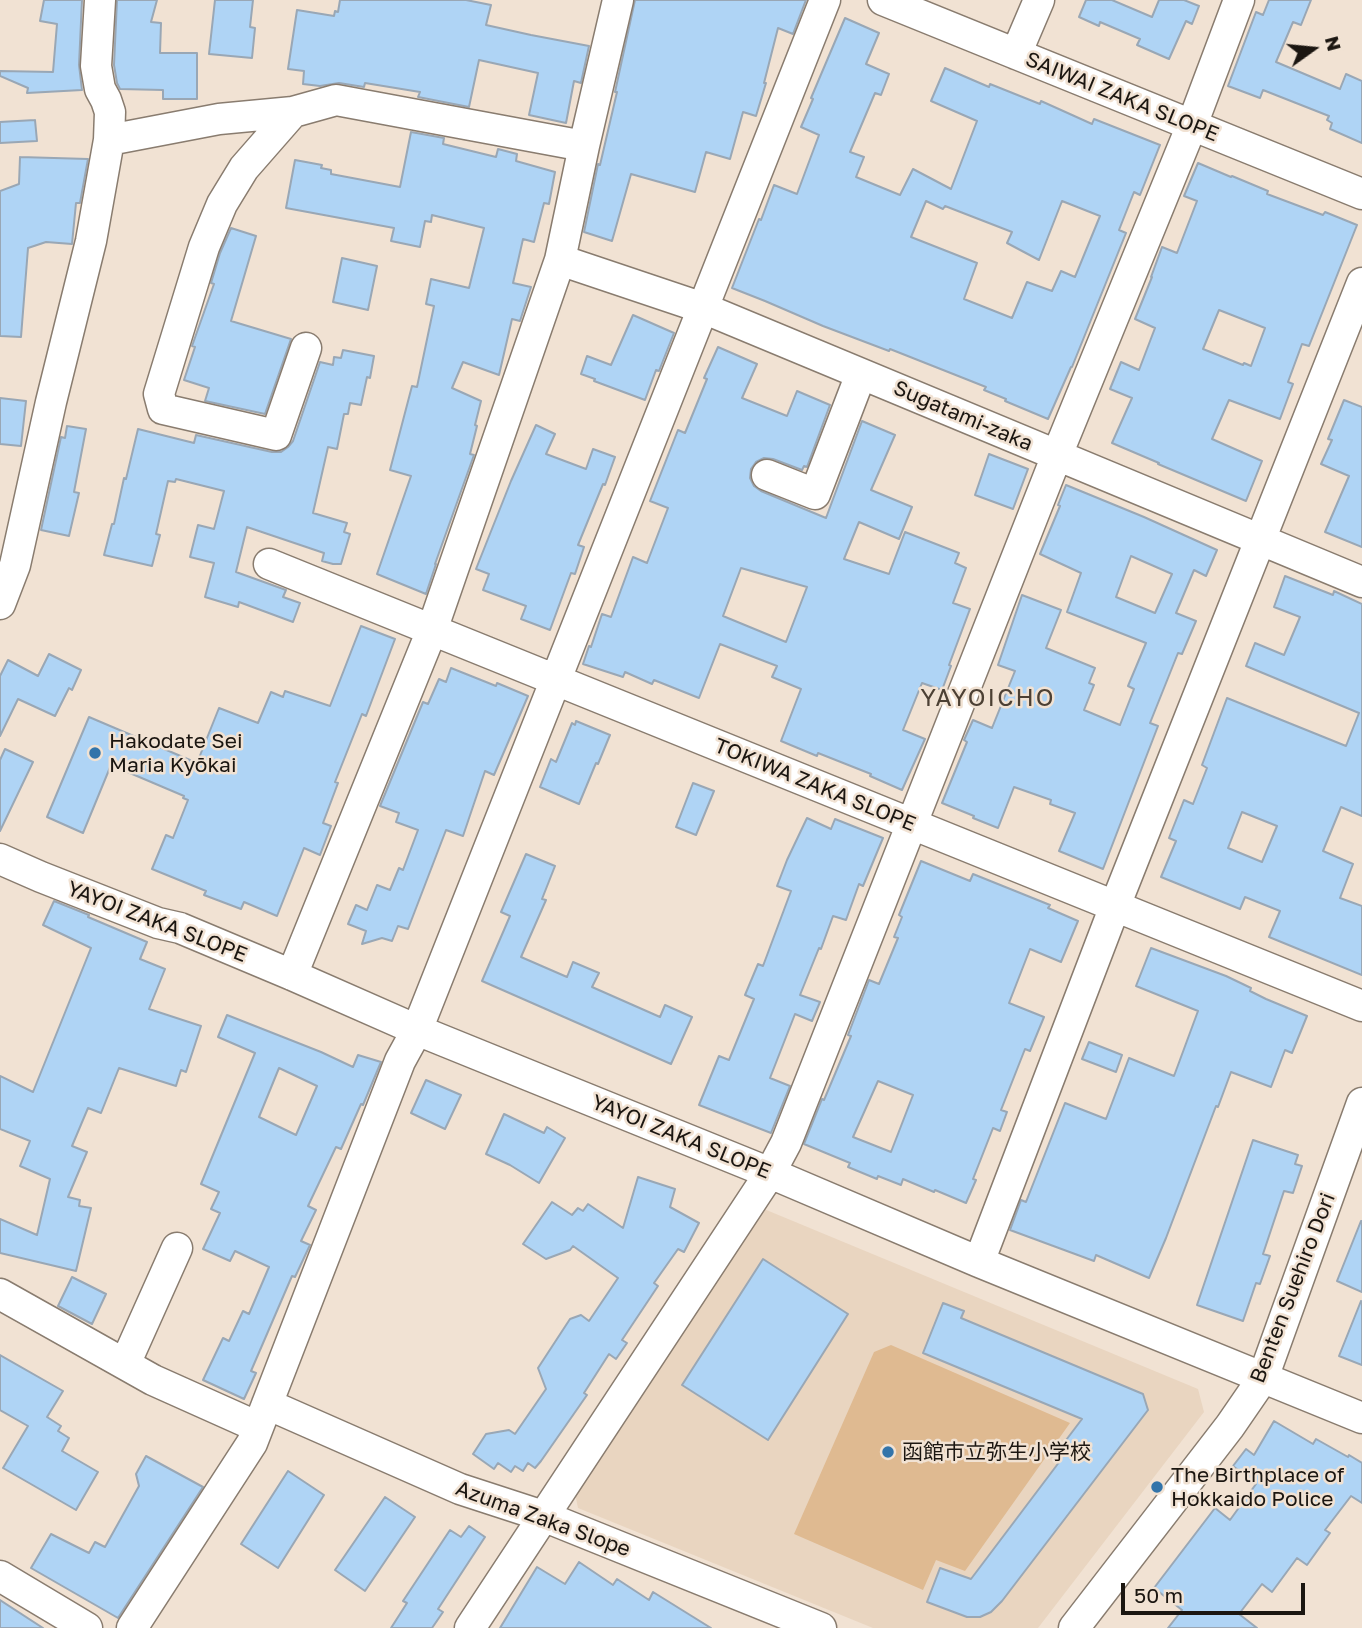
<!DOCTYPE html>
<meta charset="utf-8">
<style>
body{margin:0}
#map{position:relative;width:1362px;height:1628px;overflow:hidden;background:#f1e2d3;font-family:"Golos Text",sans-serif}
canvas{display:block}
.north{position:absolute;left:1278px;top:14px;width:70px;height:70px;-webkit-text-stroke:5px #f1e2d3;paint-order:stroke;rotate:75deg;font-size:19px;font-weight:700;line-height:28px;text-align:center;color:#1b1611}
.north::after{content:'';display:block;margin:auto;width:24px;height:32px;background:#1b1611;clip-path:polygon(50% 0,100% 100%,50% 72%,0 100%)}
.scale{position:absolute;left:1121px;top:1583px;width:184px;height:32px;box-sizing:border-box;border:4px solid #1b1611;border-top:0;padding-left:9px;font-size:21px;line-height:24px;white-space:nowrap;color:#1b1611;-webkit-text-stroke:5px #f1e2d3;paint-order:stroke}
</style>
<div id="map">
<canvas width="1362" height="1628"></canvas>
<div class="north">N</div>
<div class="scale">50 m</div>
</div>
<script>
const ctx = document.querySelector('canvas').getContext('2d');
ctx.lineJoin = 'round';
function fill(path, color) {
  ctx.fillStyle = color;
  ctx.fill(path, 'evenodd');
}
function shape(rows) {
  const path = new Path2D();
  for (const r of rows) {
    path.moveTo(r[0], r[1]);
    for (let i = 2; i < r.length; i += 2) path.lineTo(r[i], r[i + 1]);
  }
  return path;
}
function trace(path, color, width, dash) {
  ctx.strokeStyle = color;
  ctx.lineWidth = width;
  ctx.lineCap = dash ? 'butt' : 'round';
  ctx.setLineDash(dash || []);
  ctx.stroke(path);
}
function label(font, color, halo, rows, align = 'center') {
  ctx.font = font + ' "Golos Text","Noto Sans JP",sans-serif';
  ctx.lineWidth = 5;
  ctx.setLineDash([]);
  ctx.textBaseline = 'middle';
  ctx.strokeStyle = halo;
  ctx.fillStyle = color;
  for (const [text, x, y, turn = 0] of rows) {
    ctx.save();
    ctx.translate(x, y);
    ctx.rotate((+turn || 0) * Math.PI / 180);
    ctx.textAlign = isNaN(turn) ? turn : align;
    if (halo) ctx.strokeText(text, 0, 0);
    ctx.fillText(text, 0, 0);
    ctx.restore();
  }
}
fill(shape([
 [764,1209,1198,1389,1204,1412,1038,1628,873,1628,578,1508,575,1493]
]), '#e9d5c0');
fill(shape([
 [891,1345,1070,1423,965,1571,936,1560,923,1590,794,1534,874,1352]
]), '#dfba91');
const building = shape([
 [44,0,82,0,79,65,82,90,27,93,28,88,0,76,0,71,53,72,57,24,40,21,44,0],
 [117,0,157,0,151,22,161,23,160,53,197,53,197,99,163,99,163,90,120,89,117,83,114,65,117,0],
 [215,0,253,0,250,27,255,28,252,58,209,54,215,0],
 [340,0,466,0,491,5,486,25,531,35,589,46,581,83,574,81,566,123,529,115,538,73,479,60,469,107,418,97,420,92,365,83,364,87,339,83,320,86,303,84,304,71,288,69,297,10,334,16,335,11,338,12,340,0],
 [635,0,806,0,793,34,778,28,764,83,766,83,756,116,743,112,730,159,706,152,695,192,631,174,612,241,584,232,598,164,600,165,617,92,615,92,635,0],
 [1086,0,1112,0,1152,17,1159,0,1184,0,1199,6,1192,24,1186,21,1169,59,1137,45,1140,39,1100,22,1099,26,1079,17,1086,0],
 [1269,0,1311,0,1301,25,1293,22,1276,62,1340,89,1346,74,1362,81,1362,143,1330,129,1332,123,1327,120,1329,116,1263,90,1260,98,1228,86,1256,12,1263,15,1269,0],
 [845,18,879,33,866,64,889,74,881,95,875,93,850,152,864,157,856,177,900,195,913,169,951,189,977,121,931,101,945,68,989,87,990,84,1040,104,1041,101,1092,124,1094,119,1160,145,1140,195,1134,192,1119,230,1126,233,1072,367,1071,367,1048,419,1005,401,1006,399,984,390,986,387,890,349,889,351,823,326,765,301,732,288,759,219,761,220,774,185,797,194,819,135,801,127,813,99,811,98,845,18],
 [926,201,943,209,945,206,1012,232,1007,243,1039,260,1062,201,1100,216,1075,277,1061,271,1052,291,1027,282,1012,318,964,299,977,263,911,237,926,201],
 [35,120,37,141,0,143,0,122,35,120],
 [411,132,444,138,443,144,496,157,498,149,517,154,516,161,555,172,549,204,544,203,534,242,523,239,513,283,531,287,520,321,512,319,499,375,463,362,452,388,481,401,475,425,477,426,470,454,474,455,435,564,436,564,426,594,377,574,411,476,390,470,412,386,417,387,434,306,426,304,431,279,469,288,484,228,432,215,431,222,425,221,420,247,391,241,394,228,286,208,295,160,322,165,321,168,331,170,331,174,400,187,411,132],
 [20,157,88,159,80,203,76,203,72,244,46,242,28,248,21,337,0,336,0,191,19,184,20,157],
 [1198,163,1231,177,1232,176,1268,191,1267,194,1323,215,1325,212,1357,225,1309,346,1302,344,1288,382,1293,384,1280,419,1229,400,1212,439,1262,461,1246,501,1158,464,1159,463,1112,443,1132,398,1110,389,1121,362,1139,370,1155,328,1135,319,1152,277,1151,277,1162,247,1177,253,1197,201,1184,196,1198,163],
 [1219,310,1265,328,1251,366,1244,363,1243,365,1203,349,1219,310],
 [231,228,256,236,231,321,291,339,265,414,205,401,209,388,184,380,195,347,192,346,214,284,211,283,220,253,231,228],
 [342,258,377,266,368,310,333,302,342,258],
 [633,315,674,333,659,371,656,370,645,400,594,381,595,379,581,374,587,356,611,365,633,315],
 [718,347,757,364,742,398,787,416,797,391,830,405,807,467,804,466,802,470,773,459,764,458,756,462,751,469,750,478,754,486,761,491,826,518,862,421,895,435,871,490,912,507,899,539,859,522,844,559,889,574,905,532,959,553,955,563,966,568,953,603,970,609,949,665,951,666,942,690,922,683,903,730,925,739,902,790,870,776,871,774,818,753,817,756,781,741,801,689,772,677,777,666,720,644,699,698,654,680,652,684,625,672,623,677,583,664,589,646,591,647,602,614,611,617,633,557,647,563,668,508,650,501,678,430,685,433,707,379,704,378,718,347],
 [741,568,807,587,786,642,723,616,741,568],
 [343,350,374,356,370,378,367,377,361,405,350,403,348,414,344,414,337,449,328,447,313,513,347,523,344,532,350,534,341,564,333,564,322,561,324,553,247,527,236,572,286,590,283,597,300,603,293,622,239,602,238,607,205,597,214,563,190,557,198,525,214,529,224,491,176,479,175,482,168,481,156,534,160,535,152,566,104,555,112,524,114,524,124,478,126,479,138,429,194,443,196,435,272,452,281,452,288,447,293,441,320,362,333,365,334,357,341,358,343,350],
 [0,398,26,401,21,446,0,444,0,398],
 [1344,400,1362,407,1362,547,1325,532,1349,476,1321,464,1332,440,1328,439,1344,400],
 [536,425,555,434,546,454,586,469,593,449,615,457,605,485,603,484,578,545,584,547,575,574,571,573,550,630,521,619,526,606,483,590,489,574,476,569,511,481,536,425],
 [67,426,86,429,74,492,79,493,69,536,41,530,61,437,65,438,67,426],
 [989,454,1028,469,1013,509,975,495,989,454],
 [1066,485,1144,517,1217,550,1206,576,1194,570,1176,613,1196,621,1182,654,1178,653,1150,723,1158,726,1103,869,1059,851,1075,813,1050,804,1051,800,1014,787,998,828,973,818,974,816,942,803,967,742,964,740,973,720,992,728,1015,671,998,665,1022,595,1061,610,1046,648,1095,668,1089,683,1094,685,1084,710,1120,725,1134,689,1128,686,1146,643,1067,612,1081,573,1040,554,1060,506,1058,505,1066,485],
 [1131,556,1172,574,1155,613,1116,597,1131,556],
 [1285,576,1333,595,1334,591,1362,604,1362,816,1341,807,1323,851,1353,864,1340,898,1362,906,1362,975,1269,937,1280,911,1245,897,1240,909,1161,877,1176,841,1169,838,1184,800,1193,804,1207,768,1202,765,1227,698,1346,746,1359,713,1246,666,1255,643,1284,655,1300,617,1274,607,1285,576],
 [1242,812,1277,826,1262,862,1228,848,1242,812],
 [361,626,395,639,366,716,362,714,335,782,338,783,323,823,331,826,320,855,304,848,277,916,244,902,241,909,204,895,206,891,152,869,166,835,173,838,188,800,183,798,184,796,111,765,83,833,47,817,89,717,197,763,219,708,258,723,271,692,283,697,285,691,330,706,361,626],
 [49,654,81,670,72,690,69,688,55,716,18,699,0,736,0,676,8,660,38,676,49,654],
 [451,668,496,686,497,683,528,696,494,775,485,771,463,836,446,830,408,929,398,926,392,941,382,938,362,944,366,931,348,924,356,905,367,910,377,885,390,890,399,868,403,870,418,830,396,822,399,813,380,806,423,702,428,704,439,679,446,682,451,668],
 [576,721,610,735,598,764,596,763,579,804,540,787,551,759,556,762,572,723,575,725,576,721],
 [5,749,33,762,0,831,0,760,5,749],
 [693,783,714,791,696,835,676,827,693,783],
 [807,818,831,829,835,819,883,838,863,886,859,884,846,920,833,916,821,949,819,948,800,995,820,1002,812,1021,795,1014,770,1078,790,1086,771,1133,699,1105,719,1056,729,1060,754,999,745,995,758,964,763,966,791,891,777,886,787,860,807,818],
 [526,854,555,866,542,899,546,900,521,957,567,977,573,962,599,973,592,987,660,1017,665,1005,692,1017,671,1064,482,981,510,916,501,912,526,854],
 [921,861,970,881,973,874,1050,905,1048,908,1078,921,1061,962,1030,949,1009,1003,1044,1017,1030,1051,1025,1049,1001,1110,1007,1112,1000,1131,993,1128,973,1179,976,1180,966,1203,935,1190,934,1192,903,1179,901,1185,878,1176,877,1179,848,1167,850,1163,804,1144,822,1099,824,1100,851,1036,848,1035,869,980,879,984,898,938,894,937,902,917,899,915,921,861],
 [878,1081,913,1095,891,1152,853,1137,878,1081],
 [54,901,89,915,88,917,147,942,140,959,165,969,149,1009,201,1026,186,1072,181,1070,176,1086,119,1068,101,1113,88,1108,72,1146,87,1152,68,1197,80,1200,79,1206,91,1208,76,1271,0,1253,0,1219,37,1235,50,1179,20,1166,30,1141,0,1129,0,1076,33,1092,91,948,43,925,54,901],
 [1151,948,1226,976,1251,988,1250,991,1266,999,1307,1016,1292,1053,1285,1050,1271,1087,1231,1072,1218,1107,1216,1106,1166,1238,1149,1278,1096,1255,1094,1261,1010,1230,1021,1200,1026,1202,1065,1103,1106,1119,1129,1058,1174,1076,1198,1011,1136,986,1151,948],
 [227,1015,321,1052,353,1067,358,1055,381,1062,363,1105,361,1104,341,1149,336,1147,308,1206,316,1210,301,1241,310,1245,295,1277,292,1276,251,1371,256,1373,244,1399,203,1380,223,1338,229,1341,243,1311,249,1314,269,1267,235,1251,230,1261,203,1249,220,1213,211,1209,219,1192,201,1184,255,1053,218,1037,227,1015],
 [279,1068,317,1086,296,1135,259,1117,279,1068],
 [1089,1042,1122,1055,1116,1072,1082,1059,1089,1042],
 [426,1080,461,1095,445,1129,411,1113,426,1080],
 [504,1114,544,1133,547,1127,565,1138,539,1183,510,1165,486,1154,504,1114],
 [1253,1140,1298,1155,1295,1164,1302,1166,1293,1193,1284,1191,1263,1254,1270,1256,1260,1284,1256,1283,1243,1321,1197,1305,1253,1140],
 [638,1177,675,1189,670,1207,699,1223,684,1252,678,1249,654,1283,658,1286,622,1340,627,1343,616,1359,609,1354,584,1393,587,1395,541,1461,535,1468,528,1463,523,1471,515,1466,511,1472,498,1463,494,1469,473,1454,486,1434,509,1430,515,1434,546,1389,538,1368,570,1319,581,1315,589,1321,618,1278,573,1246,570,1250,546,1259,523,1244,552,1202,572,1215,578,1208,583,1211,588,1204,623,1228,638,1177],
 [1361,1221,1362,1221,1362,1292,1337,1281,1361,1221],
 [763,1259,848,1314,768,1440,682,1385,763,1259],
 [72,1277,106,1294,92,1324,58,1306,72,1277],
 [1361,1301,1362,1302,1362,1365,1339,1356,1361,1301],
 [943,1303,964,1311,961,1318,1143,1394,1148,1410,1002,1601,991,1612,980,1617,967,1617,927,1602,940,1568,971,1579,1060,1461,1054,1456,1082,1419,923,1353,943,1303],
 [0,1355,63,1391,47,1417,61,1426,58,1431,69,1438,62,1451,98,1472,76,1510,3,1468,28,1426,0,1410,0,1355],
 [1274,1421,1313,1444,1316,1439,1348,1457,1349,1455,1362,1463,1362,1503,1351,1496,1325,1530,1330,1533,1307,1565,1297,1558,1272,1592,1262,1584,1239,1614,1257,1628,1168,1628,1182,1610,1154,1588,1215,1508,1230,1520,1256,1484,1233,1466,1246,1449,1254,1455,1274,1421],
 [146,1456,203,1487,118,1618,31,1568,51,1534,89,1553,95,1542,105,1547,139,1486,136,1474,146,1456],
 [288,1471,324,1495,278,1568,241,1544,288,1471],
 [385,1497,415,1517,365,1591,335,1570,385,1497],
 [469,1526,485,1537,438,1609,443,1612,432,1628,391,1628,407,1603,403,1601,450,1530,461,1537,469,1526],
 [579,1562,613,1585,617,1579,649,1600,653,1592,711,1628,500,1628,537,1567,565,1584,579,1562],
 [0,1600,43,1628,0,1628,0,1600]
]);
fill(building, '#afd4f5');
trace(building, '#99a7b5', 2);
const minor = shape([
 [100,0,96,66,100,89,106,100,110,112,109,140],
 [883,0,1362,194],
 [1016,54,1039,0],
 [293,112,244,168,222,204,204,247,159,394,163,409,276,435,306,348],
 [560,260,703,308,1362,582],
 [767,475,815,494,861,374],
 [269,564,1362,1006],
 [0,604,15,565,51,402,91,241,109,140,219,119,293,112,336,100,584,146],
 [0,859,41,877,158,923,180,928,292,975,417,1030,770,1173,979,1262,1362,1418],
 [292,975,432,630,560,260,584,146,618,0],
 [979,1262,1115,906,1362,283],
 [0,1294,153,1380,258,1427],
 [125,1364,177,1248],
 [267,1404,460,1489,543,1516,821,1628],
 [0,1576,87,1628],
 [132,1628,252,1443,400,1061,417,1030,825,0],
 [470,1628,770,1173,786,1143,1057,455,1192,125,1239,0],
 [1074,1628,1230,1426,1263,1378,1362,1103]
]);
trace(minor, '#897c6f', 33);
trace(minor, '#fff', 30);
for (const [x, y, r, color] of [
 [95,753,7,"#3274aa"],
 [888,1452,7,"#3274aa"],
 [1157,1487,7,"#3274aa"]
]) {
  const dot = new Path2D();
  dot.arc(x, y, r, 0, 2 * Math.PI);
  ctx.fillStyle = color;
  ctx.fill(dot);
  trace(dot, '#f1e2d3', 2.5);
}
label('21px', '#1b1611', '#f1e2d3', [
 ["SAIWAI ZAKA SLOPE",1122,97,22],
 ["Sugatami-zaka",963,416,23],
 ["TOKIWA ZAKA SLOPE",815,785,22],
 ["YAYOI ZAKA SLOPE",157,922,21],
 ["YAYOI ZAKA SLOPE",681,1137,22],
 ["Benten Suehiro Dori",1293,1288,-69],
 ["Azuma Zaka Slope",543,1519,20]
]);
label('21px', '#1b1611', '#f1e2d3', [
 ["Hakodate Sei",109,741],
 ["Maria Kyōkai",109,765],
 ["函館市立弥生小学校",902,1452],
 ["The Birthplace of",1171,1475],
 ["Hokkaido Police",1171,1499]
], 'left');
ctx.letterSpacing = '2px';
label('24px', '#4c4034', '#f1e2d3', [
 ["YAYOICHO",988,698]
]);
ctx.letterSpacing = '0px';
</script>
